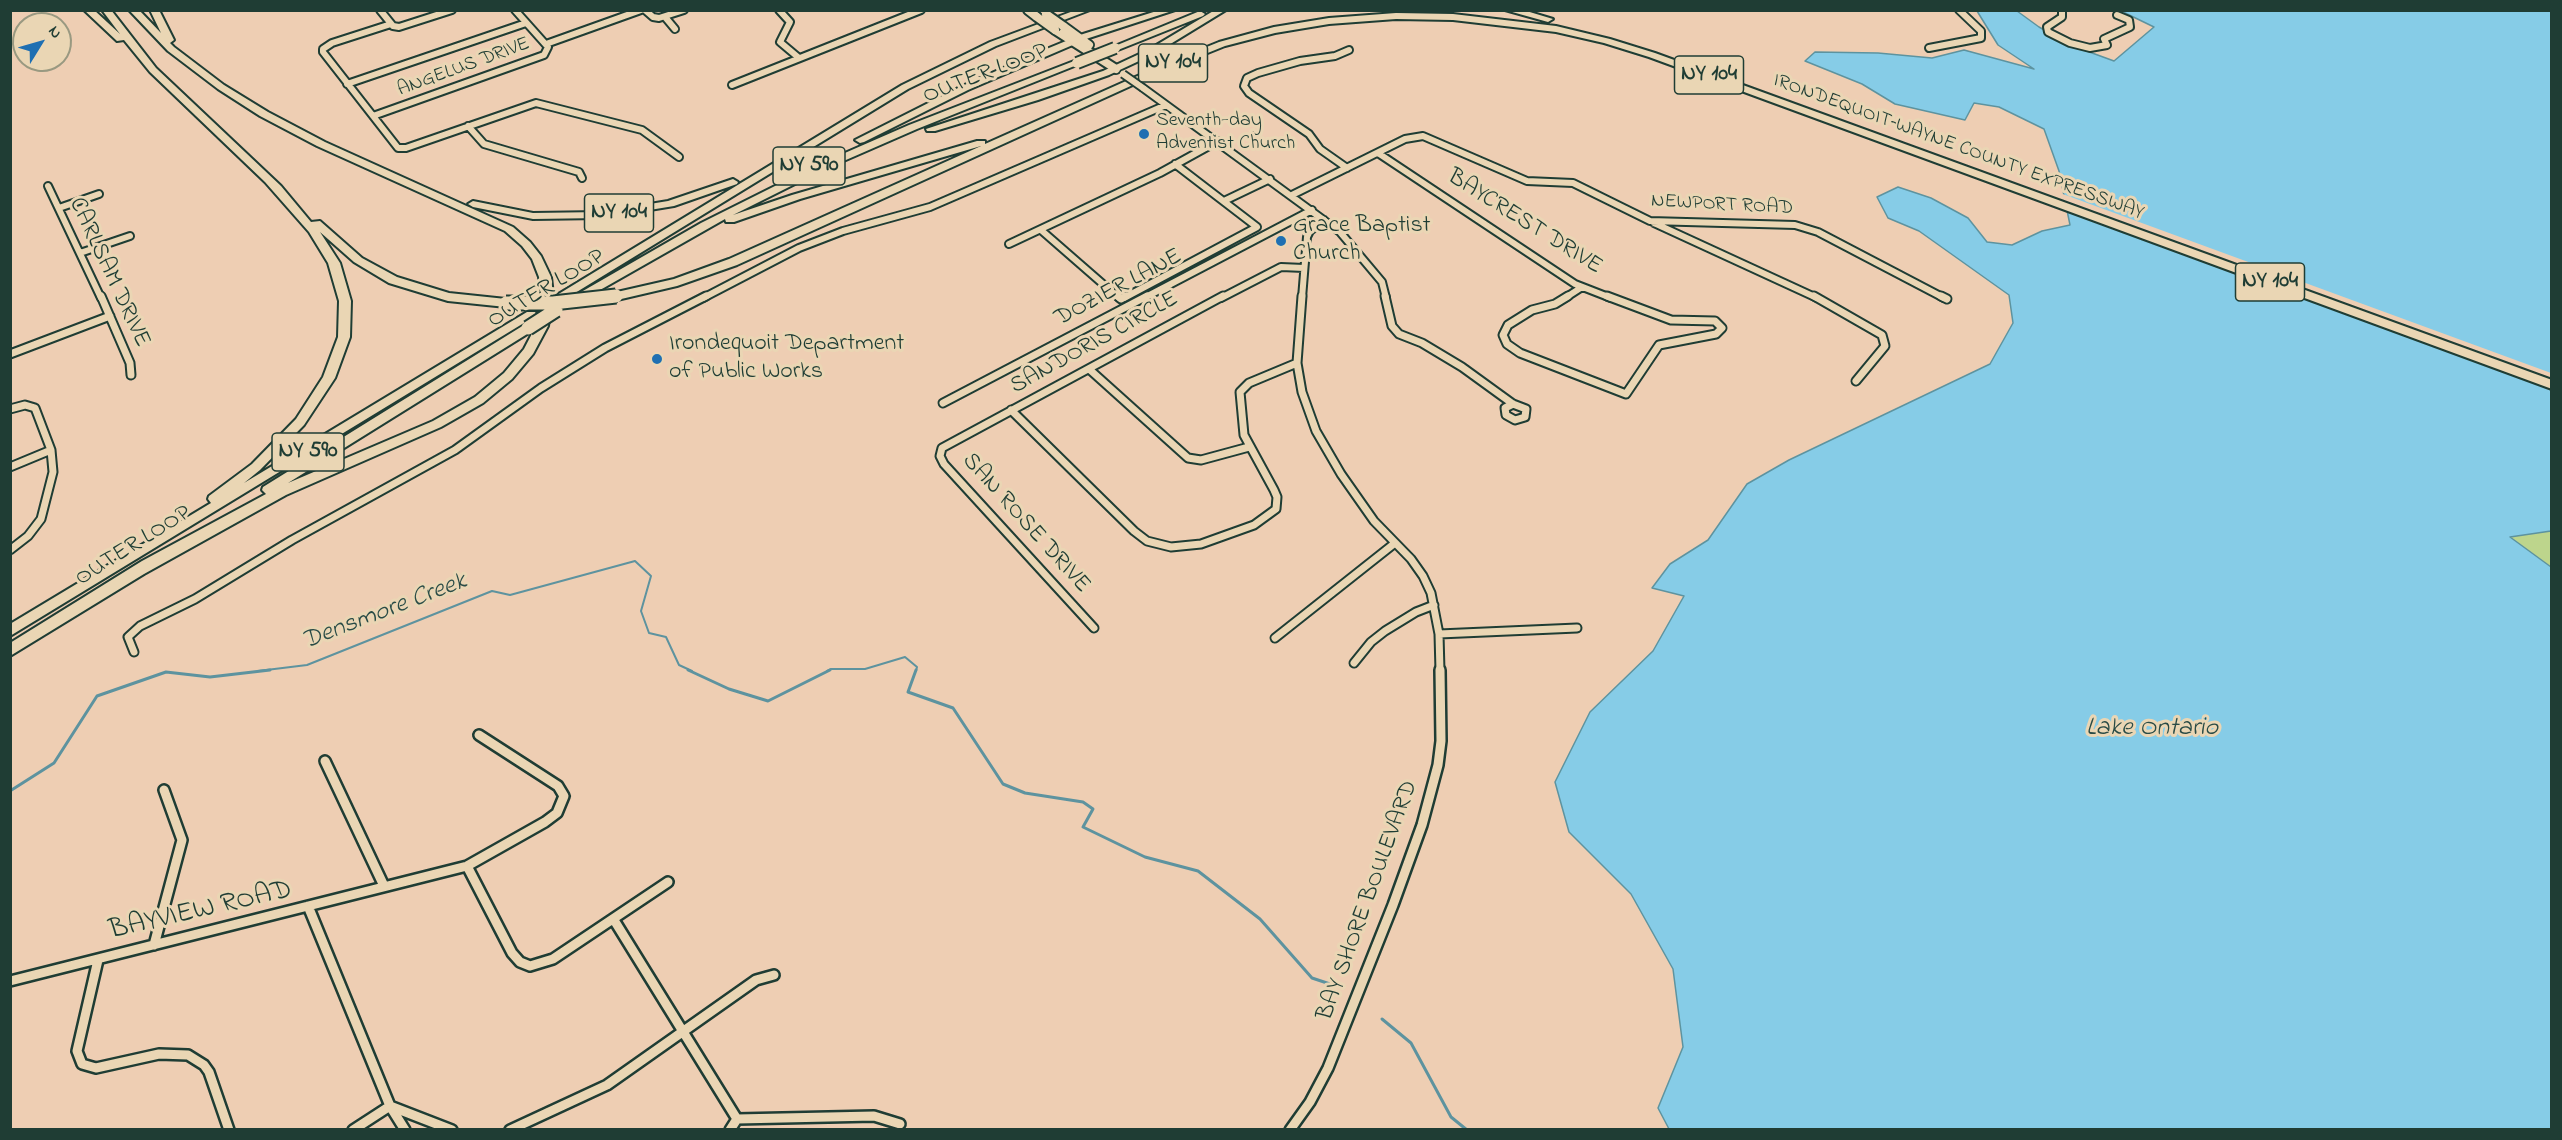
<!DOCTYPE html>
<meta charset="utf-8">
<style>
body{margin:0}
#map{position:relative;width:2562px;height:1140px;overflow:hidden;background:#eeceb3;font-family:"Indie Flower",sans-serif}
canvas{display:block}
.frame{position:absolute;inset:0;border:12px solid #1f3d34;pointer-events:none}
.north{position:absolute;left:12px;top:12px;width:60px;height:60px;box-sizing:border-box;background:#ead6b4;border:2px solid #999981;border-radius:50%;rotate:53deg;font-size:16px;font-weight:700;line-height:24px;text-align:center;color:#1f3d34}
.north::after{content:'';display:block;margin:auto;width:21px;height:27px;background:#1f6fb2;clip-path:polygon(50% 0,100% 100%,50% 72%,0 100%)}
</style>
<div id="map">
<canvas width="2562" height="1140"></canvas>
<div class="frame"></div>
<div class="north">N</div>
</div>
<script>
const ctx = document.querySelector('canvas').getContext('2d');
ctx.lineJoin = 'round';
function fill(path, color) {
  ctx.fillStyle = color;
  ctx.fill(path, 'evenodd');
}
function shape(rows) {
  const path = new Path2D();
  for (const r of rows) {
    path.moveTo(r[0], r[1]);
    for (let i = 2; i < r.length; i += 2) path.lineTo(r[i], r[i + 1]);
  }
  return path;
}
function trace(path, color, width, dash) {
  ctx.strokeStyle = color;
  ctx.lineWidth = width;
  ctx.lineCap = dash ? 'butt' : 'round';
  ctx.setLineDash(dash || []);
  ctx.stroke(path);
}
function label(font, color, halo, rows, align = 'center') {
  ctx.font = font + ' "Indie Flower",sans-serif';
  ctx.lineWidth = 6;
  ctx.setLineDash([]);
  ctx.textBaseline = 'middle';
  ctx.strokeStyle = halo;
  ctx.fillStyle = color;
  for (const [text, x, y, turn = 0] of rows) {
    ctx.save();
    ctx.translate(x, y);
    ctx.rotate((+turn || 0) * Math.PI / 180);
    ctx.textAlign = isNaN(turn) ? turn : align;
    if (halo) ctx.strokeText(text, 0, 0);
    ctx.fillText(text, 0, 0);
    ctx.restore();
  }
}
fill(shape([
 [2551,531,2551,567,2509,537]
]), '#bdd58c');
const water = shape([
 [1977,11,2017,11,2039,27,2073,46,2114,61,2154,27,2121,11,2551,11,2551,531,2510,537,2551,567,2551,1129,1669,1129,1658,1108,1683,1047,1673,969,1631,894,1569,832,1555,782,1590,712,1653,651,1684,596,1652,588,1670,564,1708,540,1747,484,1789,460,1990,364,2013,323,2009,295,1919,231,1888,218,1877,197,1898,187,1931,198,1968,218,1987,242,2012,245,2042,231,2070,225,2059,171,2044,129,1999,107,1974,103,1965,120,1895,104,1862,84,1805,61,1815,52,1878,53,1932,58,1964,50,2034,69,1998,45,1977,11]
]);
fill(water, '#86cce7');
trace(water, '#5d939f', 1.5);
fill(shape([
 [2060,193,2551,373,2551,389,2064,209]
]), '#eeceb3');
trace(shape([
 [258,671,307,665,492,591,510,595,635,561,651,576,641,611,649,633,666,637,679,665,692,671],
 [827,671,831,669,865,669,905,657,917,667,916,671]
]), '#5d939f', 2);
trace(shape([
 [688,670,729,689,768,701,830,670],
 [916,670,908,692,953,708,1003,784,1025,793,1083,802,1093,809,1083,827,1145,857,1198,871,1260,919,1312,978,1336,986],
 [10,791,54,763,97,696,166,672,210,677,270,670],
 [1382,1019,1411,1043,1451,1117,1467,1130]
]), '#5d939f', 3);
const minorFar2 = shape([
 [380,10,393,26,399,27,452,10],
 [645,10,653,17,659,18,684,10],
 [779,10,790,22,780,42,799,58],
 [2062,10,2062,17,2047,27,2048,32,2070,43,2090,48,2107,45,2104,39,2130,27,2129,20,2117,15],
 [665,17,675,29],
 [391,24,332,43,323,49,323,52,398,148,406,148,536,103,642,130,679,157],
 [546,44,641,10],
 [1929,48,1981,38,1981,31,1959,10],
 [347,84,526,23],
 [732,85,921,10],
 [1143,88,1340,232,1382,282,1386,298],
 [373,116,544,55,548,47,515,10],
 [468,126,484,144,579,172,582,178],
 [1378,153,1575,284,1611,298],
 [1347,168,1320,149,1309,134,1249,93,1244,86,1247,78,1258,73,1300,61,1335,56,1349,50],
 [48,186,101,298],
 [1292,195,1405,139,1423,136,1527,181,1573,183,1650,221,1795,225,1818,232,1944,298],
 [1224,201,1270,179],
 [59,208,99,194],
 [1654,223,1817,298],
 [1041,230,1119,298],
 [1009,244,1160,173,1218,141],
 [80,253,130,236],
 [703,298,799,248,843,231,930,207,1166,105],
 [1124,298,1257,227,1175,164],
 [1144,298,1312,210],
 [1221,298,1281,267,1304,268],
 [1302,298,1307,237,1310,231,1324,220],
 [1565,298,1582,287]
]);
const minorFar1 = shape([
 [101,296,130,363,131,375],
 [1118,296,1121,299,1126,296],
 [1302,296,1297,363,1302,392,1316,431,1341,474,1374,521,1411,559,1423,576,1431,593,1439,634,1440,671],
 [1385,296,1392,326,1399,334,1422,343,1462,367,1513,404],
 [1568,296,1555,304,1532,310,1508,325,1503,335,1507,344,1520,353,1626,394,1659,345,1716,334,1722,328,1715,321,1671,320,1607,296],
 [1814,296,1882,335,1885,346,1856,381],
 [1941,296,1947,299],
 [10,354,110,316],
 [1089,369,1188,458,1201,460,1249,447],
 [943,403,1147,296],
 [1513,404,1526,409,1525,417,1515,420,1506,415,1505,408,1513,404],
 [10,409,25,405,35,408,51,450,53,472,41,519,28,536,10,550],
 [1011,410,1134,531,1147,541,1171,547,1201,544,1254,525,1276,509,1277,497,1274,490,1244,435,1240,392,1249,383,1297,363],
 [10,467,51,450],
 [1094,628,944,464,940,456,942,448,1223,296],
 [1439,634,1577,628],
 [1275,638,1395,543],
 [134,652,128,637,140,626,195,599,292,540,455,450,541,388,605,348,706,296],
 [1354,663,1371,642,1385,631,1416,612,1434,605]
]);
const minor = shape([
 [325,761,384,886],
 [467,866,512,953,520,962,530,966,553,959,668,882],
 [308,906,390,1106,405,1130],
 [614,920,737,1119,730,1130],
 [154,945,182,840,164,790],
 [98,960,77,1051,82,1064,96,1068,159,1054,188,1055,204,1065,209,1072,229,1130],
 [10,981,467,866,545,822,557,813,564,796,558,786,479,735],
 [737,1119,874,1116,900,1124],
 [353,1130,390,1106,452,1130],
 [510,1130,607,1085,756,980,774,975],
 [1290,1130,1310,1102,1328,1068,1393,905,1422,825,1438,765,1441,741,1440,670]
]);
const secondary = shape([
 [1028,10,1037,17],
 [1063,26,1089,45],
 [1055,30,1116,69]
]);
const motorway = shape([
 [84,10,94,10,120,34,102,10,111,10,156,68,281,186,311,222,320,221,362,258,397,277,449,293,506,299,512,303,506,307,448,301,389,283,354,262,320,232,340,263,351,301,350,337,335,378,304,425,260,470,244,483,527,312,535,312,537,315,10,636,10,624,211,503,208,499,209,496,252,464,296,419,323,377,338,337,339,301,328,263,309,232,265,182,150,72,124,40,117,41,84,10],
 [129,10,139,10,161,33,150,10,159,10,174,40,170,43,174,47,224,85,268,112,325,142,513,227,530,242,541,256,551,277,553,295,548,326,533,354,512,379,483,403,441,427,286,495,144,574,10,656,10,643,142,561,266,494,262,490,263,487,524,325,532,325,534,328,532,331,288,483,433,421,475,397,504,373,524,349,536,326,541,295,539,277,532,259,522,246,505,231,317,146,260,116,218,89,168,51,129,10],
 [1076,10,1090,10,996,46,908,89,562,301,558,302,552,298,902,85,990,42,1076,10],
 [1160,10,1175,10,1089,38,968,90,864,142,860,143,855,140,962,86,1044,50,1083,34,1160,10],
 [1215,10,1226,10,1154,54,1109,75,1038,100,935,131,927,131,926,129,1103,71,1148,50,1215,10],
 [1505,10,1523,10,1553,19,1548,22,1505,10],
 [1200,11,1205,14,1203,16,1118,50,1110,48,1200,11],
 [1396,13,1453,14,1556,26,1610,39,1655,53,2552,380,2552,389,1649,57,1604,43,1556,32,1453,20,1396,19,1329,24,1275,33,1225,46,1168,69,737,265,677,286,617,300,611,296,617,292,674,279,729,259,981,146,800,199,734,222,726,222,725,219,579,302,571,302,569,299,701,223,815,166,909,125,1074,61,1082,63,917,129,823,170,733,215,792,195,977,141,985,141,985,144,1162,65,1219,42,1274,27,1329,18,1396,13],
 [733,179,738,182,737,184,674,206,601,218,533,219,473,207,468,204,473,201,533,213,601,212,668,201,733,179]
]);
trace(minorFar2, '#1f3d34', 10);
trace(minorFar1, '#1f3d34', 11);
trace(minor, '#1f3d34', 14);
trace(secondary, '#1f3d34', 12);
trace(motorway, '#1f3d34', 4);
trace(minorFar2, '#ead6b4', 6);
trace(minorFar1, '#ead6b4', 7);
trace(minor, '#ead6b4', 9);
trace(secondary, '#ead6b4', 8);
fill(motorway, '#ead6b4');
const minorBridge = shape([
 [1123,74,1143,88]
]);
const secondaryBridge = shape([
 [1046,14,1063,26],
 [1037,17,1055,30]
]);
const motorwayBridgeFar1 = shape([
 [1077,63,1115,48],
 [602,298,617,296]
]);
const motorwayBridge = shape([
 [506,303,553,303,616,296],
 [528,328,556,310]
]);
trace(minorBridge, '#1f3d34', 10, []);
trace(secondaryBridge, '#1f3d34', 12, []);
trace(motorwayBridgeFar1, '#1f3d34', 14, []);
trace(motorwayBridge, '#1f3d34', 17, []);
trace(minorBridge, '#ead6b4', 6);
trace(secondaryBridge, '#ead6b4', 8);
trace(motorwayBridgeFar1, '#ead6b4', 10);
trace(motorwayBridge, '#ead6b4', 13);
for (const [x, y, r, color] of [
 [1144,134,6,"#1f6fb2"],
 [1281,241,6,"#1f6fb2"],
 [657,359,6,"#1f6fb2"]
]) {
  const dot = new Path2D();
  dot.arc(x, y, r, 0, 2 * Math.PI);
  ctx.fillStyle = color;
  ctx.fill(dot);
  trace(dot, '#ead6b4', 2);
}
label('20px', '#1f3d34', '#ead6b4', [
 ["ANGELUS DRIVE",464,68,-20],
 ["IRONDEQUOIT–WAYNE COUNTY EXPRESSWAY",1958,148,20],
 ["NEWPORT ROAD",1722,206,3]
]);
label('20px', '#1f3d34', '#ead6b4', [
 ["Seventh-day",1156,122],
 ["Adventist Church",1156,145]
], 'left');
for (const [x, y, w] of [
 [1173,63,69],
 [1709,75,69],
 [809,166,72],
 [619,213,69],
 [2270,282,69],
 [308,452,72]
]) {
  const box = new Path2D();
  box.roundRect(x - w / 2, y - 19, w, 38, 4.5);
  ctx.fillStyle = '#ead6b4';
  ctx.fill(box);
  trace(box, '#1f3d34', 1.5);
}
label('bold 22px', '#1f3d34', null, [
 ["NY 104",1173,63],
 ["NY 104",1709,75],
 ["NY 590",809,166],
 ["NY 104",619,213],
 ["NY 104",2270,282],
 ["NY 590",308,452]
]);
label('24px', '#1f3d34', '#ead6b4', [
 ["OUTER LOOP",986,75,-21],
 ["BAYCREST DRIVE",1524,223,32],
 ["CARLSAM DRIVE",108,273,65],
 ["DOZIER LANE",1119,289,-28],
 ["OUTER LOOP",547,290,-31],
 ["SANDORIS CIRCLE",1095,344,-29],
 ["SAN ROSE DRIVE",1025,524,48],
 ["OUTER LOOP",134,547,-32],
 ["BAY SHORE BOULEVARD",1369,901,-70]
]);
label('24px', '#1f3d34', '#ead6b4', [
 ["Grace Baptist",1293,227],
 ["Church",1293,255],
 ["Irondequoit Department",669,345],
 ["of Public Works",669,373]
], 'left');
label('italic 26px', '#294b46', '#ead6b4', [
 ["Densmore Creek",385,613,-21],
 ["Lake Ontario",2152,730]
]);
label('28px', '#1f3d34', '#ead6b4', [
 ["BAYVIEW ROAD",201,912,-13]
]);
</script>
